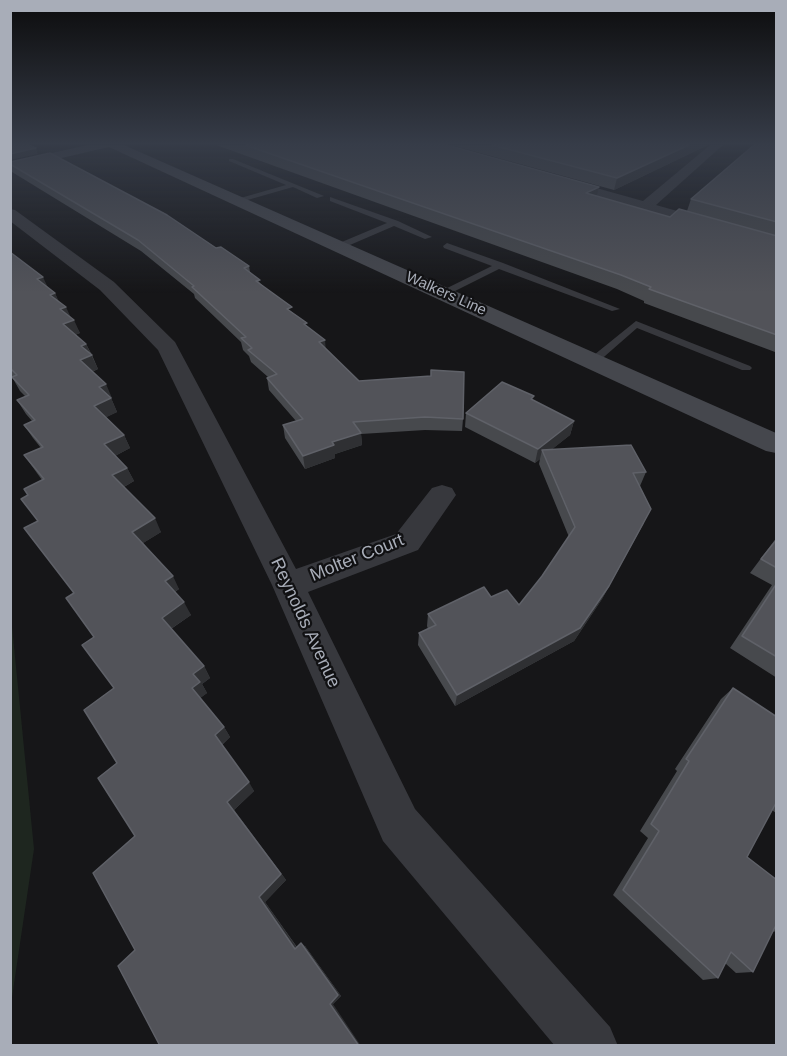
<!DOCTYPE html>
<style>
body{margin:0}
#map{position:relative;width:787px;height:1056px;overflow:hidden;background:#161618;font-family:Arial,sans-serif}
canvas{display:block}
.frame{position:absolute;inset:0;border:12px solid #a8adb8;pointer-events:none}
</style>
<div id="map">
<canvas width="787" height="1056"></canvas>
<div class="frame"></div>
</div>
<script>
const ctx = document.querySelector('canvas').getContext('2d');
ctx.lineJoin = 'round';
function fill(path, color) {
  ctx.fillStyle = color;
  ctx.fill(path, 'evenodd');
}
function shape(rows) {
  const path = new Path2D();
  for (const r of rows) {
    path.moveTo(r[0], r[1]);
    for (let i = 2; i < r.length; i += 2) path.lineTo(r[i], r[i + 1]);
  }
  return path;
}
function trace(path, color, width, dash) {
  ctx.strokeStyle = color;
  ctx.lineWidth = width;
  ctx.lineCap = dash ? 'butt' : 'round';
  ctx.setLineDash(dash || []);
  ctx.stroke(path);
}
function label(font, color, halo, rows, align = 'center') {
  ctx.font = font + ' Arial,sans-serif';
  ctx.lineWidth = 4.5;
  ctx.setLineDash([]);
  ctx.textBaseline = 'middle';
  ctx.strokeStyle = halo;
  ctx.fillStyle = color;
  for (const [text, x, y, turn = 0] of rows) {
    ctx.save();
    ctx.translate(x, y);
    ctx.rotate((+turn || 0) * Math.PI / 180);
    ctx.textAlign = isNaN(turn) ? turn : align;
    if (halo) ctx.strokeText(text, 0, 0);
    ctx.fillText(text, 0, 0);
    ctx.restore();
  }
}
fill(shape([
 [10,606,34,849,11,1004,10,1004]
]), '#1e261f');
fill(shape([
 [229,159,233,159,324,196,317,198,293,187,237,203,237,199,286,185,229,161,229,159],
 [330,197,398,221,432,237,425,239,394,226,343,248,337,248,337,244,387,223,330,201,330,197],
 [447,243,503,263,620,309,612,311,499,269,447,295,441,295,441,291,492,266,444,248,443,246,447,243],
 [636,321,750,366,752,368,750,370,742,370,637,328,597,363,589,363,589,359,636,321]
]), '#37383d');
fill(shape([
 [710,145,723,145,656,205,776,239,776,249,552,184,550,181,557,177,643,201,710,145],
 [10,209,15,210,114,282,175,342,296,569,396,534,432,488,442,485,452,488,456,495,418,550,308,592,415,809,610,1027,618,1046,555,1046,383,841,272,585,158,350,100,290,10,221,10,209]
]), '#37383d');
fill(shape([
 [88,145,124,145,776,433,776,453,766,451,109,147,10,170,10,162,88,145]
]), '#45474d');
fill(shape([
 [216,145,447,145,599,187,596,196,670,217,687,211,691,199,777,145,777,350,775,352,644,303,644,301,617,289],
 [451,145,708,145,614,190],
 [10,162,216,248,249,266,250,272,261,284,308,327,326,349,359,381,463,419,462,431,425,430,361,434,362,445,335,454,335,458,305,469,285,438,283,425,296,421,269,390,267,378,268,377,251,362,249,356,243,350,241,342,195,298,194,294,141,251,12,172,10,168],
 [10,252,47,287,55,293,58,301,71,318,80,333,75,335,86,344,92,355,98,369,92,372,112,398,111,398,117,412,106,417,124,435,130,448,115,456,127,468,134,481,124,487,161,532,143,543,179,589,175,592,191,615,171,629,204,666,210,678,202,684,207,693,200,698,224,727,230,737,222,745,254,791,234,810,286,880,265,902,297,947,305,946,341,996,333,1004,135,950,135,836,117,763,114,688,94,637,74,593,38,521,21,499,28,495,42,480,24,455,41,448,33,438,24,425,32,421,26,414,17,400,26,397,20,391,12,377,13,377,10,374],
 [533,400,574,421,570,435,552,449,646,472,640,486,644,523,602,599,574,641,455,706,418,645,419,633,428,629,427,626,428,614,491,597,519,605,542,576,569,537,539,464,540,459,535,463,465,427,466,413],
 [777,537,777,678,730,648,772,585,750,573],
 [733,688,777,717,777,814,772,810,747,857,777,880,777,931,772,932,753,972,736,973,725,963,718,978,703,980,613,895,648,838,640,831,677,771,675,769,721,699]
]), '#47494d');
fill(shape([
 [689,145,708,145,614,190,617,178],
 [36,148,38,154,10,160,10,154],
 [599,187,596,199,586,193],
 [43,277,49,290,37,279],
 [55,293,61,306,50,295],
 [66,307,72,320,60,309],
 [74,320,80,333,69,337,63,324],
 [325,340,326,352,319,342],
 [86,344,98,369,86,374,80,360,81,346],
 [106,384,112,398,105,401,99,387],
 [111,398,117,412,101,420,94,406],
 [574,421,570,435,545,455,542,450,540,459,535,463,538,449],
 [361,433,362,445,335,454,335,458,305,469,303,456,332,442],
 [124,435,130,448,111,458,104,444],
 [127,468,134,481,120,489,112,475],
 [651,509,602,599,574,641,455,706,457,695],
 [155,518,161,532,140,545,132,532],
 [173,576,179,589,171,594,165,581],
 [184,602,191,615,169,630,162,618],
 [204,666,210,678,202,684,207,693,199,699,192,688,193,674],
 [224,727,230,737,221,745,215,735],
 [249,782,254,791,234,810,286,880,265,902,300,952,295,949,259,897,227,802],
 [301,943,305,946,341,996,333,1004,361,1046,359,1046,330,1004]
]), '#2f3033');
const building = shape([
 [10,145,28,145,36,148,10,154,10,145],
 [245,145,447,145,599,187,586,193,670,217,679,209,777,236,777,335,649,289,651,287,621,275,245,145],
 [492,145,689,145,617,178,492,145],
 [754,145,777,145,777,222,691,199,754,145],
 [50,153,167,215,216,248,221,247,249,266,244,268,260,280,256,281,292,307,287,309,307,323,304,324,325,340,319,342,359,381,431,376,431,370,464,372,463,419,425,417,353,422,361,433,332,442,334,445,303,456,283,425,303,419,267,378,277,374,248,350,252,348,241,338,246,337,192,287,194,286,138,240,10,164,10,162,50,153],
 [10,252,43,277,37,279,55,293,50,295,66,307,60,309,74,320,63,324,86,344,81,346,92,355,80,360,106,384,99,387,111,398,94,406,124,435,104,444,127,468,112,475,155,518,132,532,173,576,165,581,184,602,162,618,204,666,193,674,200,682,192,688,224,727,215,735,249,782,227,802,281,874,259,897,295,949,301,943,338,995,330,1004,359,1046,160,1046,118,966,135,950,93,873,135,836,98,778,117,763,84,710,114,688,82,645,94,637,66,598,74,593,24,528,38,521,21,499,28,495,24,489,44,479,24,455,43,447,24,425,35,420,17,400,29,395,12,377,17,375,10,368,10,252],
 [502,382,534,396,531,399,574,421,538,449,466,413,502,382],
 [631,445,646,472,633,473,651,509,609,586,580,628,457,695,419,633,436,625,428,614,484,587,491,597,507,590,519,605,542,576,575,527,542,450,631,445],
 [777,539,777,568,761,559,777,539],
 [777,583,777,657,742,636,777,583],
 [733,688,777,717,777,801,747,857,777,880,777,929,775,927,753,972,731,952,718,978,623,890,659,831,651,824,689,761,686,759,733,688]
]);
fill(building, '#525359');
trace(building, '#5f6168', 1.5);
const sky = ctx.createLinearGradient(0, 0, 0, 293);
sky.addColorStop(0, '#0c0c0d');
sky.addColorStop(0.49, '#363c48');
sky.addColorStop(1, '#363c4800');
ctx.fillStyle = sky;
ctx.fillRect(0, 0, 787, 293);
label('15px', '#a8adb8', '#111113', [
 ["Walkers Line",446,294,24]
]);
label('18px', '#a8adb8', '#111113', [
 ["Molter Court",357,558,-22],
 ["Reynolds Avenue",305,623,65]
]);
</script>
